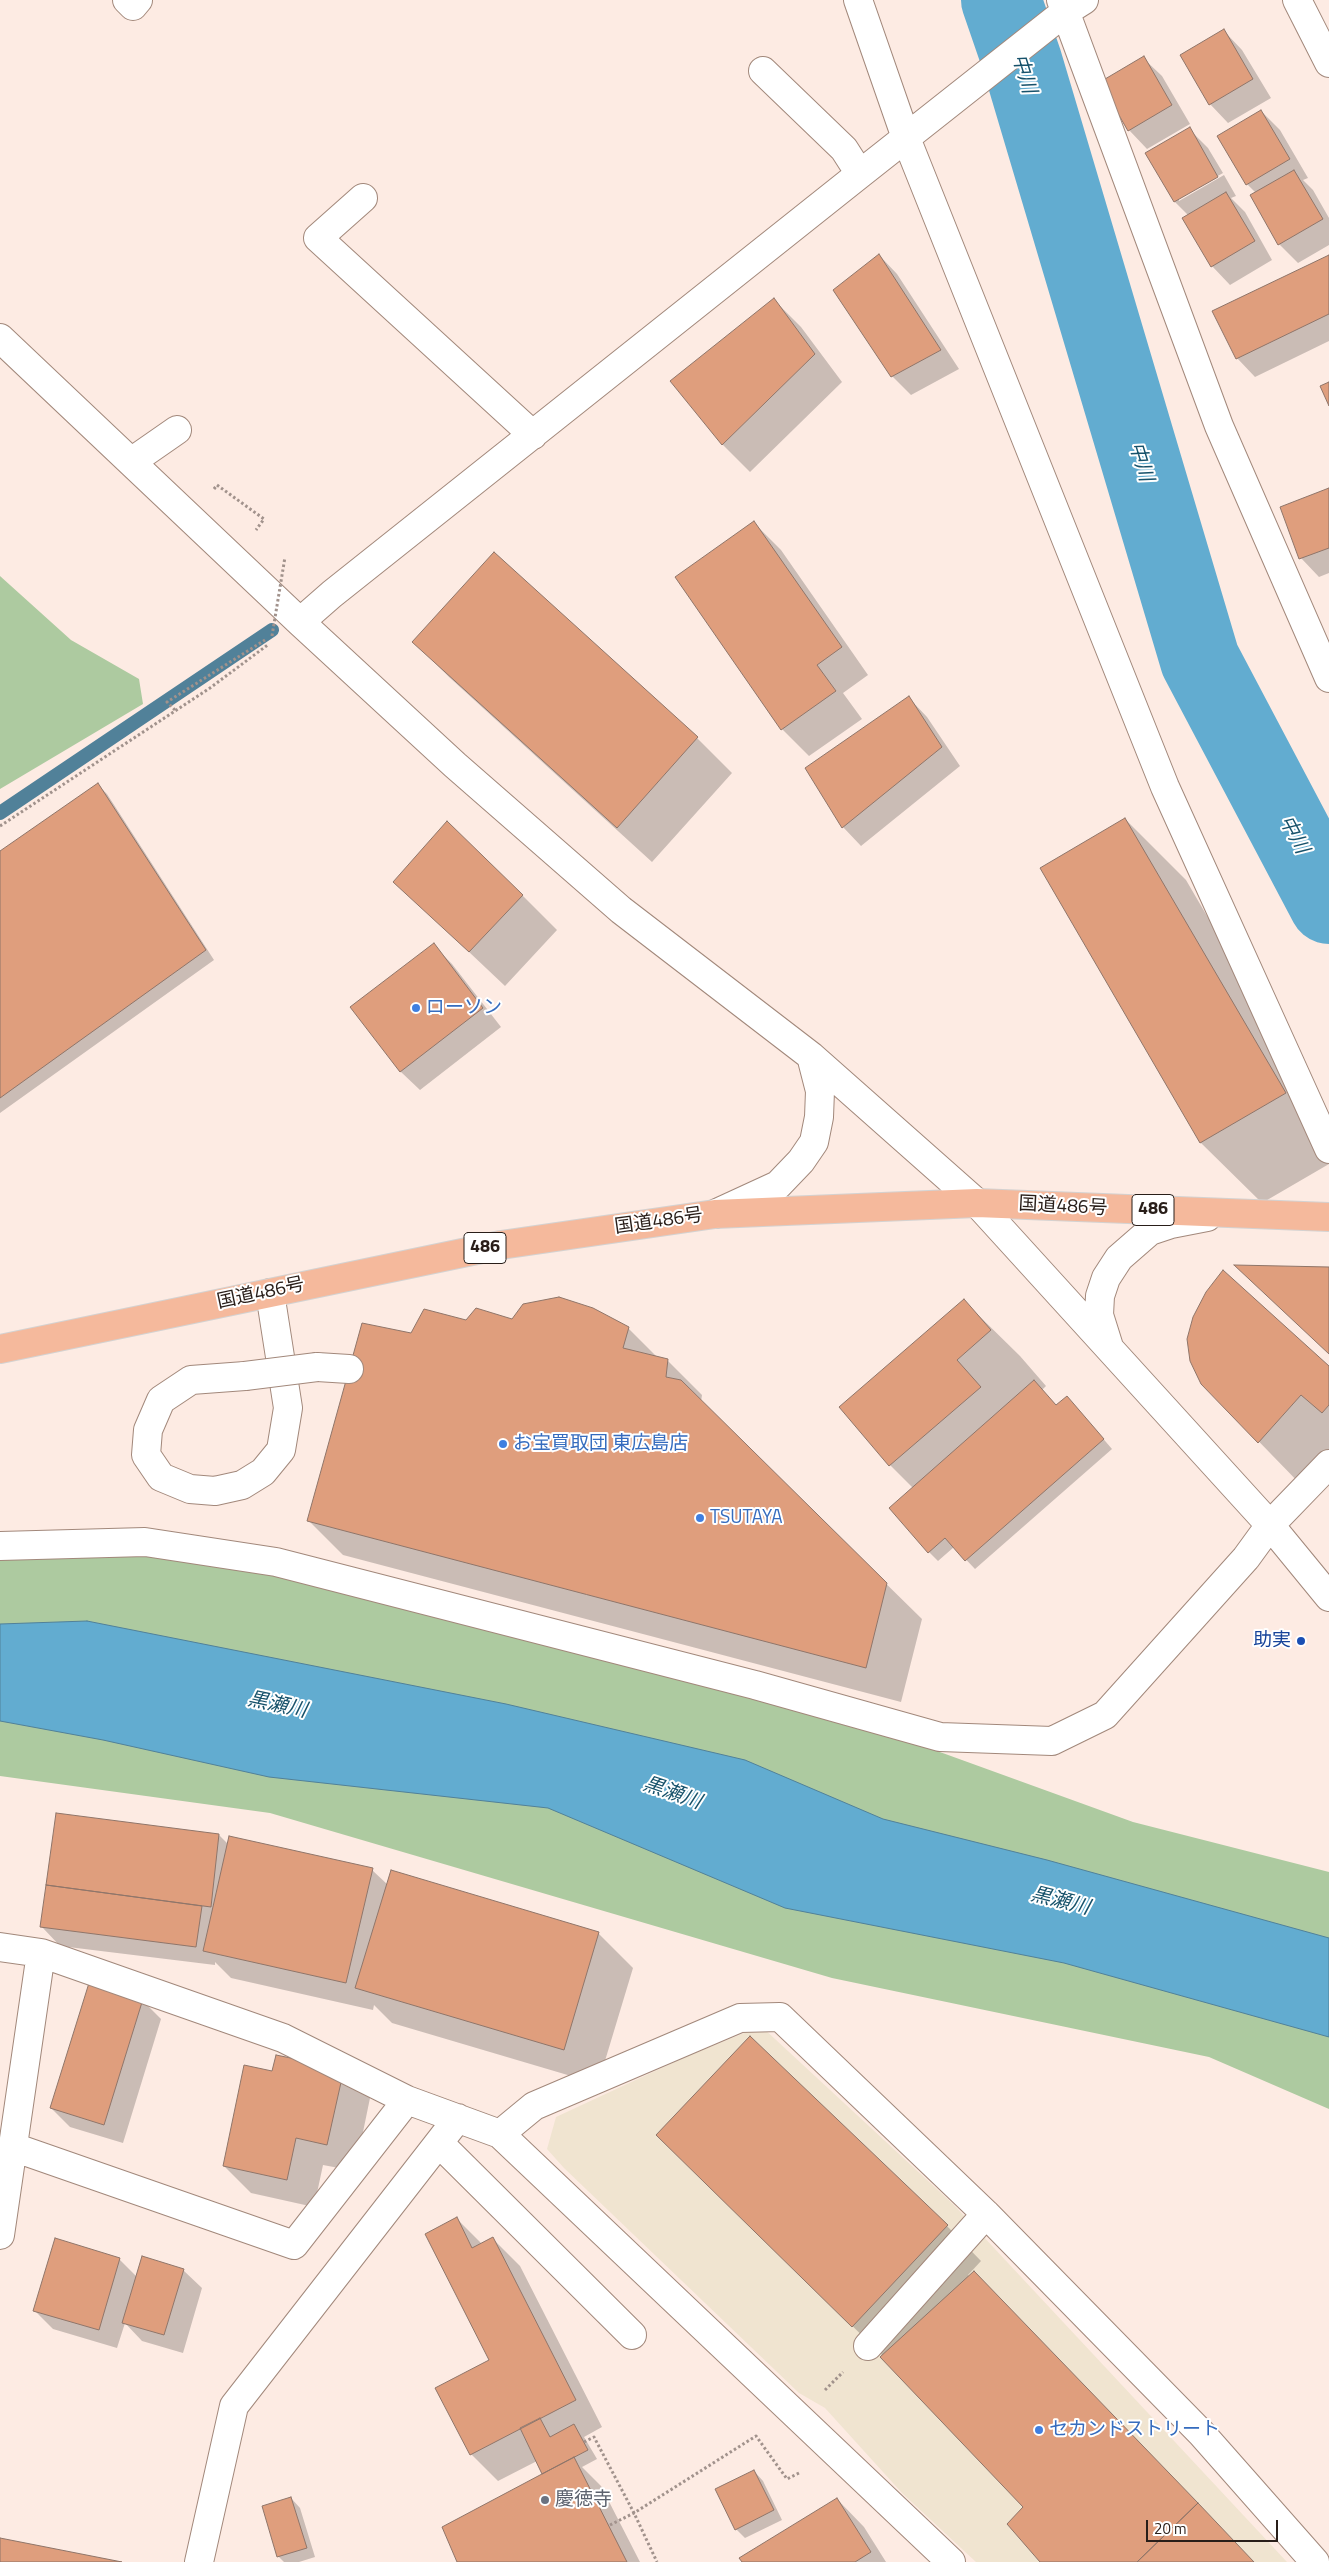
<!DOCTYPE html>
<meta charset="utf-8">
<style>
body{margin:0}
#map{position:relative;width:1329px;height:2562px;overflow:hidden;background:#fdebe3;font-family:"Titillium Web",sans-serif}
canvas{display:block}
.scale{position:absolute;left:1146px;top:2520px;width:132px;height:22px;box-sizing:border-box;border:2px solid #291e19;border-top:0;padding-left:6px;font-size:15px;line-height:18px;white-space:nowrap;color:#291e19;-webkit-text-stroke:4px #fff;paint-order:stroke}
</style>
<div id="map">
<canvas width="1329" height="2562"></canvas>
<div class="scale">20 m</div>
</div>
<script>
const ctx = document.querySelector('canvas').getContext('2d');
ctx.lineJoin = 'round';
function fill(path, color) {
  ctx.fillStyle = color;
  ctx.fill(path, 'evenodd');
}
function shape(rows) {
  const path = new Path2D();
  for (const r of rows) {
    path.moveTo(r[0], r[1]);
    for (let i = 2; i < r.length; i += 2) path.lineTo(r[i], r[i + 1]);
  }
  return path;
}
function trace(path, color, width, dash) {
  ctx.strokeStyle = color;
  ctx.lineWidth = width;
  ctx.lineCap = dash ? 'butt' : 'round';
  ctx.setLineDash(dash || []);
  ctx.stroke(path);
}
function label(font, color, halo, rows, align = 'center') {
  ctx.font = font + ' "Titillium Web","Noto Sans JP",sans-serif';
  ctx.lineWidth = 4;
  ctx.setLineDash([]);
  ctx.textBaseline = 'middle';
  ctx.strokeStyle = halo;
  ctx.fillStyle = color;
  for (const [text, x, y, turn = 0] of rows) {
    ctx.save();
    ctx.translate(x, y);
    ctx.rotate((+turn || 0) * Math.PI / 180);
    ctx.textAlign = isNaN(turn) ? turn : align;
    if (halo) ctx.strokeText(text, 0, 0);
    ctx.fillText(text, 0, 0);
    ctx.restore();
  }
}
fill(shape([
 [761,2026,953,2204,1287,2562,976,2562,902,2493,825,2408,799,2393,564,2168,547,2149,556,2117,683,2058]
]), '#f0e4d0');
fill(shape([
 [0,576,71,640,139,679,143,704,0,789],
 [145,1542,755,1685,1133,1822,1329,1872,1329,2109,1209,2057,832,1978,270,1813,0,1776,0,1553]
]), '#adcaa0');
const water = shape([
 [87,1621,506,1704,745,1760,883,1819,1047,1860,1329,1938,1329,2037,1064,1963,785,1908,548,1808,269,1777,103,1740,0,1721,0,1624,87,1621]
]);
fill(water, '#62acd0');
trace(water, '#518199', 1);
fill(shape([
 [1224,31,1242,50,1271,98,1228,123,1210,104],
 [1143,58,1162,76,1190,124,1147,149,1129,130],
 [1261,111,1280,130,1308,178,1303,180,1313,190,1329,218,1329,245,1298,263,1279,244,1256,193,1247,184],
 [1189,129,1208,148,1223,173,1179,198,1179,201,1224,175,1236,196,1231,198,1245,212,1272,260,1230,285,1212,266,1189,216,1175,202,1147,154],
 [879,255,897,274,959,369,911,395,892,376],
 [1329,256,1329,341,1255,377,1237,358],
 [774,300,801,327,842,382,750,472,723,445,672,381],
 [1329,490,1329,573,1319,577,1301,558],
 [754,523,781,550,868,675,843,693,862,719,809,756,782,729],
 [494,554,697,738,732,773,652,862,449,677,414,642],
 [909,698,927,717,960,766,861,846,843,827],
 [98,785,107,794,214,960,0,1113,0,853],
 [1125,819,1186,880,1329,1125,1329,1164,1262,1203,1201,1143,1042,868],
 [395,882,522,895,557,930,505,986],
 [433,945,452,964,501,1027,420,1090,401,1072,352,1007],
 [964,1301,1020,1356,1046,1386,1042,1390,1057,1406,1076,1407,1112,1449,975,1569,954,1547,938,1561,929,1552,913,1488,890,1465],
 [513,1320,628,1328,658,1358,667,1360,702,1395,701,1402,922,1619,901,1702,343,1555,308,1520,412,1335,466,1322],
 [1329,1367,1329,1462,1305,1489,1202,1383],
 [57,1814,219,1835,229,1845,372,1870,388,1885,598,1933,633,1968,598,2084,392,2023,374,2005,373,2010,231,1978,215,1962,215,1965,60,1946,42,1927],
 [142,2000,161,2019,123,2143,70,2127,51,2108],
 [343,2071,370,2098,355,2171,323,2165,314,2207,251,2193,224,2166,273,2073],
 [693,2170,947,2226,981,2261,968,2275,1253,2562,1042,2562,1025,2507,883,2356],
 [457,2219,482,2244,493,2239,520,2266,602,2427,584,2437,597,2459,582,2467,601,2486,640,2562,459,2562,544,2474,537,2461,498,2481,471,2454,491,2361],
 [119,2259,137,2277,183,2270,202,2288,183,2353,142,2341,125,2323,117,2348,53,2329,34,2310],
 [754,2471,763,2481,782,2520,745,2538,736,2529],
 [291,2498,300,2508,315,2557,299,2562,284,2562,278,2556],
 [837,2499,864,2527,886,2562,743,2562]
]), '#0003');
trace(shape([
 [0,813,272,630]
]), '#518199', 14);
trace(shape([
 [1001,0,1022,61,1200,660,1329,904]
]), '#62acd0', 80);
const building = shape([
 [1224,29,1253,79,1209,105,1180,55,1224,29],
 [1144,56,1172,105,1128,131,1100,82,1144,56],
 [1261,110,1290,159,1246,185,1217,136,1261,110],
 [1190,127,1218,177,1174,202,1145,153,1190,127],
 [1294,170,1323,219,1278,245,1250,195,1294,170],
 [1226,192,1255,241,1211,267,1182,218,1226,192],
 [879,254,941,350,891,377,833,290,879,254],
 [1329,255,1329,314,1236,359,1212,311,1329,255],
 [774,298,815,354,722,445,670,381,774,298],
 [1329,382,1329,406,1320,386,1329,382],
 [1329,488,1329,548,1299,559,1280,507,1329,488],
 [754,521,842,647,817,665,836,691,781,730,675,577,754,521],
 [494,552,698,737,617,828,412,642,494,552],
 [909,696,942,747,842,828,805,768,909,696],
 [98,783,206,950,0,1098,0,851,98,783],
 [1125,818,1286,1093,1200,1143,1040,868,1125,818],
 [447,821,523,895,469,952,393,882,447,821],
 [434,943,483,1008,400,1072,350,1007,434,943],
 [1234,1265,1329,1267,1329,1354,1234,1265],
 [1223,1270,1329,1366,1329,1405,1322,1413,1301,1395,1258,1443,1201,1384,1190,1361,1187,1339,1193,1317,1206,1292,1223,1270],
 [559,1297,593,1308,629,1327,623,1348,668,1359,666,1377,681,1380,887,1583,866,1668,307,1521,362,1323,411,1333,424,1309,466,1320,476,1308,512,1319,523,1304,559,1297],
 [964,1299,991,1330,957,1360,981,1387,889,1466,839,1407,964,1299],
 [1034,1380,1056,1405,1067,1396,1104,1439,965,1561,945,1538,928,1553,889,1508,1034,1380],
 [56,1813,219,1834,211,1907,46,1885,56,1813],
 [229,1836,373,1868,346,1983,203,1951,229,1836],
 [391,1870,599,1932,564,2050,355,1988,391,1870],
 [46,1885,202,1906,196,1947,40,1927,46,1885],
 [89,1983,143,1999,104,2125,50,2108,89,1983],
 [750,2036,948,2225,852,2327,656,2135,750,2036],
 [276,2055,344,2069,327,2145,296,2138,287,2180,223,2166,244,2065,272,2071,276,2055],
 [457,2217,472,2248,493,2237,576,2400,470,2455,435,2388,489,2360,425,2234,457,2217],
 [55,2238,120,2258,99,2330,33,2311,55,2238],
 [142,2256,184,2269,164,2335,122,2323,142,2256],
 [974,2271,1198,2503,1137,2562,1040,2562,1007,2524,1023,2507,880,2357,974,2271],
 [540,2418,550,2437,574,2424,588,2450,542,2474,520,2428,540,2418],
 [574,2457,627,2562,457,2562,442,2527,574,2457],
 [754,2470,774,2510,735,2530,715,2489,754,2470],
 [291,2497,307,2548,277,2557,262,2506,291,2497],
 [837,2498,871,2552,855,2562,742,2562,739,2558,837,2498],
 [1198,2503,1254,2562,1137,2562,1198,2503],
 [0,2538,122,2562,0,2562,0,2538]
]);
fill(building, '#df9e7d');
trace(building, '#8f7569', 1);
const minor = shape([
 [127,0,133,6,138,0],
 [858,0,906,138,1165,787,1329,1149],
 [1061,0,1219,426,1329,678],
 [1297,0,1329,63],
 [763,71,844,149,860,174],
 [363,198,318,238,533,435],
 [0,338,300,622,455,765,621,910,811,1056,977,1203,1270,1525,1329,1597],
 [131,462,177,430],
 [300,622,332,594,860,174,1065,12,1084,0],
 [715,1214,778,1185,801,1161,814,1142,819,1117,820,1091,811,1056],
 [1109,1347,1099,1315,1100,1296,1106,1278,1119,1258,1150,1231,1171,1224,1207,1217],
 [317,1367,349,1369],
 [245,1376,191,1380,161,1400,148,1430,146,1455,161,1477,190,1489,215,1491,242,1485,263,1472,281,1450,288,1408,270,1293],
 [0,1546,145,1542,276,1562,755,1685,940,1737,1052,1741,1105,1715,1246,1558,1270,1525,1329,1464],
 [0,1947,41,1953,283,2038,407,2100,500,2134,951,2562],
 [500,2134,534,2106,740,2018,780,2017,986,2214,1202,2434,1315,2562],
 [439,2143,632,2335],
 [13,2147,294,2245,407,2100],
 [0,2235,41,1953],
 [868,2346,986,2214],
 [199,2562,234,2406,458,2118]
]);
const highway = shape([
 [0,1349,501,1245,715,1214,977,1203,1329,1217]
]);
trace(minor, '#a2887b', 30);
trace(highway, '#d4d2d1', 30);
trace(shape([
 [214,489,217,485,264,519,256,530],
 [175,710,167,702,265,640],
 [0,826,210,688,269,644],
 [825,2390,843,2372],
 [584,2442,594,2437,634,2513,657,2562],
 [610,2525,634,2513,756,2436,787,2479,801,2472]
]), '#a1928c', 3, [2.5, 2.5]);
trace(minor, '#fff', 28);
trace(highway, '#f5b99c', 28);
const minorBridge = shape([
 [245,1376,317,1367]
]);
trace(minorBridge, '#a2887b', 30, []);
trace(shape([
 [272,636,285,557]
]), '#a1928c', 3, [2.5, 2.5]);
trace(minorBridge, '#fff', 28);
for (const [x, y, r, color] of [
 [416,1008,5,"#3f7fe0"],
 [503,1444,5,"#3f7fe0"],
 [700,1518,5,"#3f7fe0"],
 [1301,1641,5,"#1a4fb4"],
 [1039,2430,5,"#3f7fe0"],
 [545,2500,5,"#6b7280"]
]) {
  const dot = new Path2D();
  dot.arc(x, y, r, 0, 2 * Math.PI);
  ctx.fillStyle = color;
  ctx.fill(dot);
  trace(dot, '#fff', 2);
}
for (const [x, y, w] of [
 [1153,1210,42],
 [485,1248,42]
]) {
  const box = new Path2D();
  box.roundRect(x - w / 2, y - 15.5, w, 31, 4);
  ctx.fillStyle = '#fff';
  ctx.fill(box);
  trace(box, '#291e19', 1);
}
label('bold 18px', '#291e19', null, [
 ["486",1153,1210],
 ["486",485,1248]
]);
label('19px', '#366cbe', '#fff', [
 ["ローソン",426,1008],
 ["お宝買取団 東広島店",513,1444],
 ["TSUTAYA",710,1518],
 ["セカンドストリート",1049,2430]
], 'left');
label('19px', '#291e19', '#fff', [
 ["国道486号",1063,1207,3],
 ["国道486号",659,1222,-8],
 ["国道486号",261,1294,-12]
]);
label('19px', '#164399', '#fff', [
 ["助実",1291,1641]
], 'right');
label('19px', '#5b616d', '#fff', [
 ["慶徳寺",555,2500]
], 'left');
label('italic 20px', '#17526b', '#fff', [
 ["中川",1023,74,73],
 ["中川",1140,462,73],
 ["中川",1293,835,62],
 ["黒瀬川",277,1706,12],
 ["黒瀬川",672,1794,19],
 ["黒瀬川",1060,1902,14]
]);
</script>
